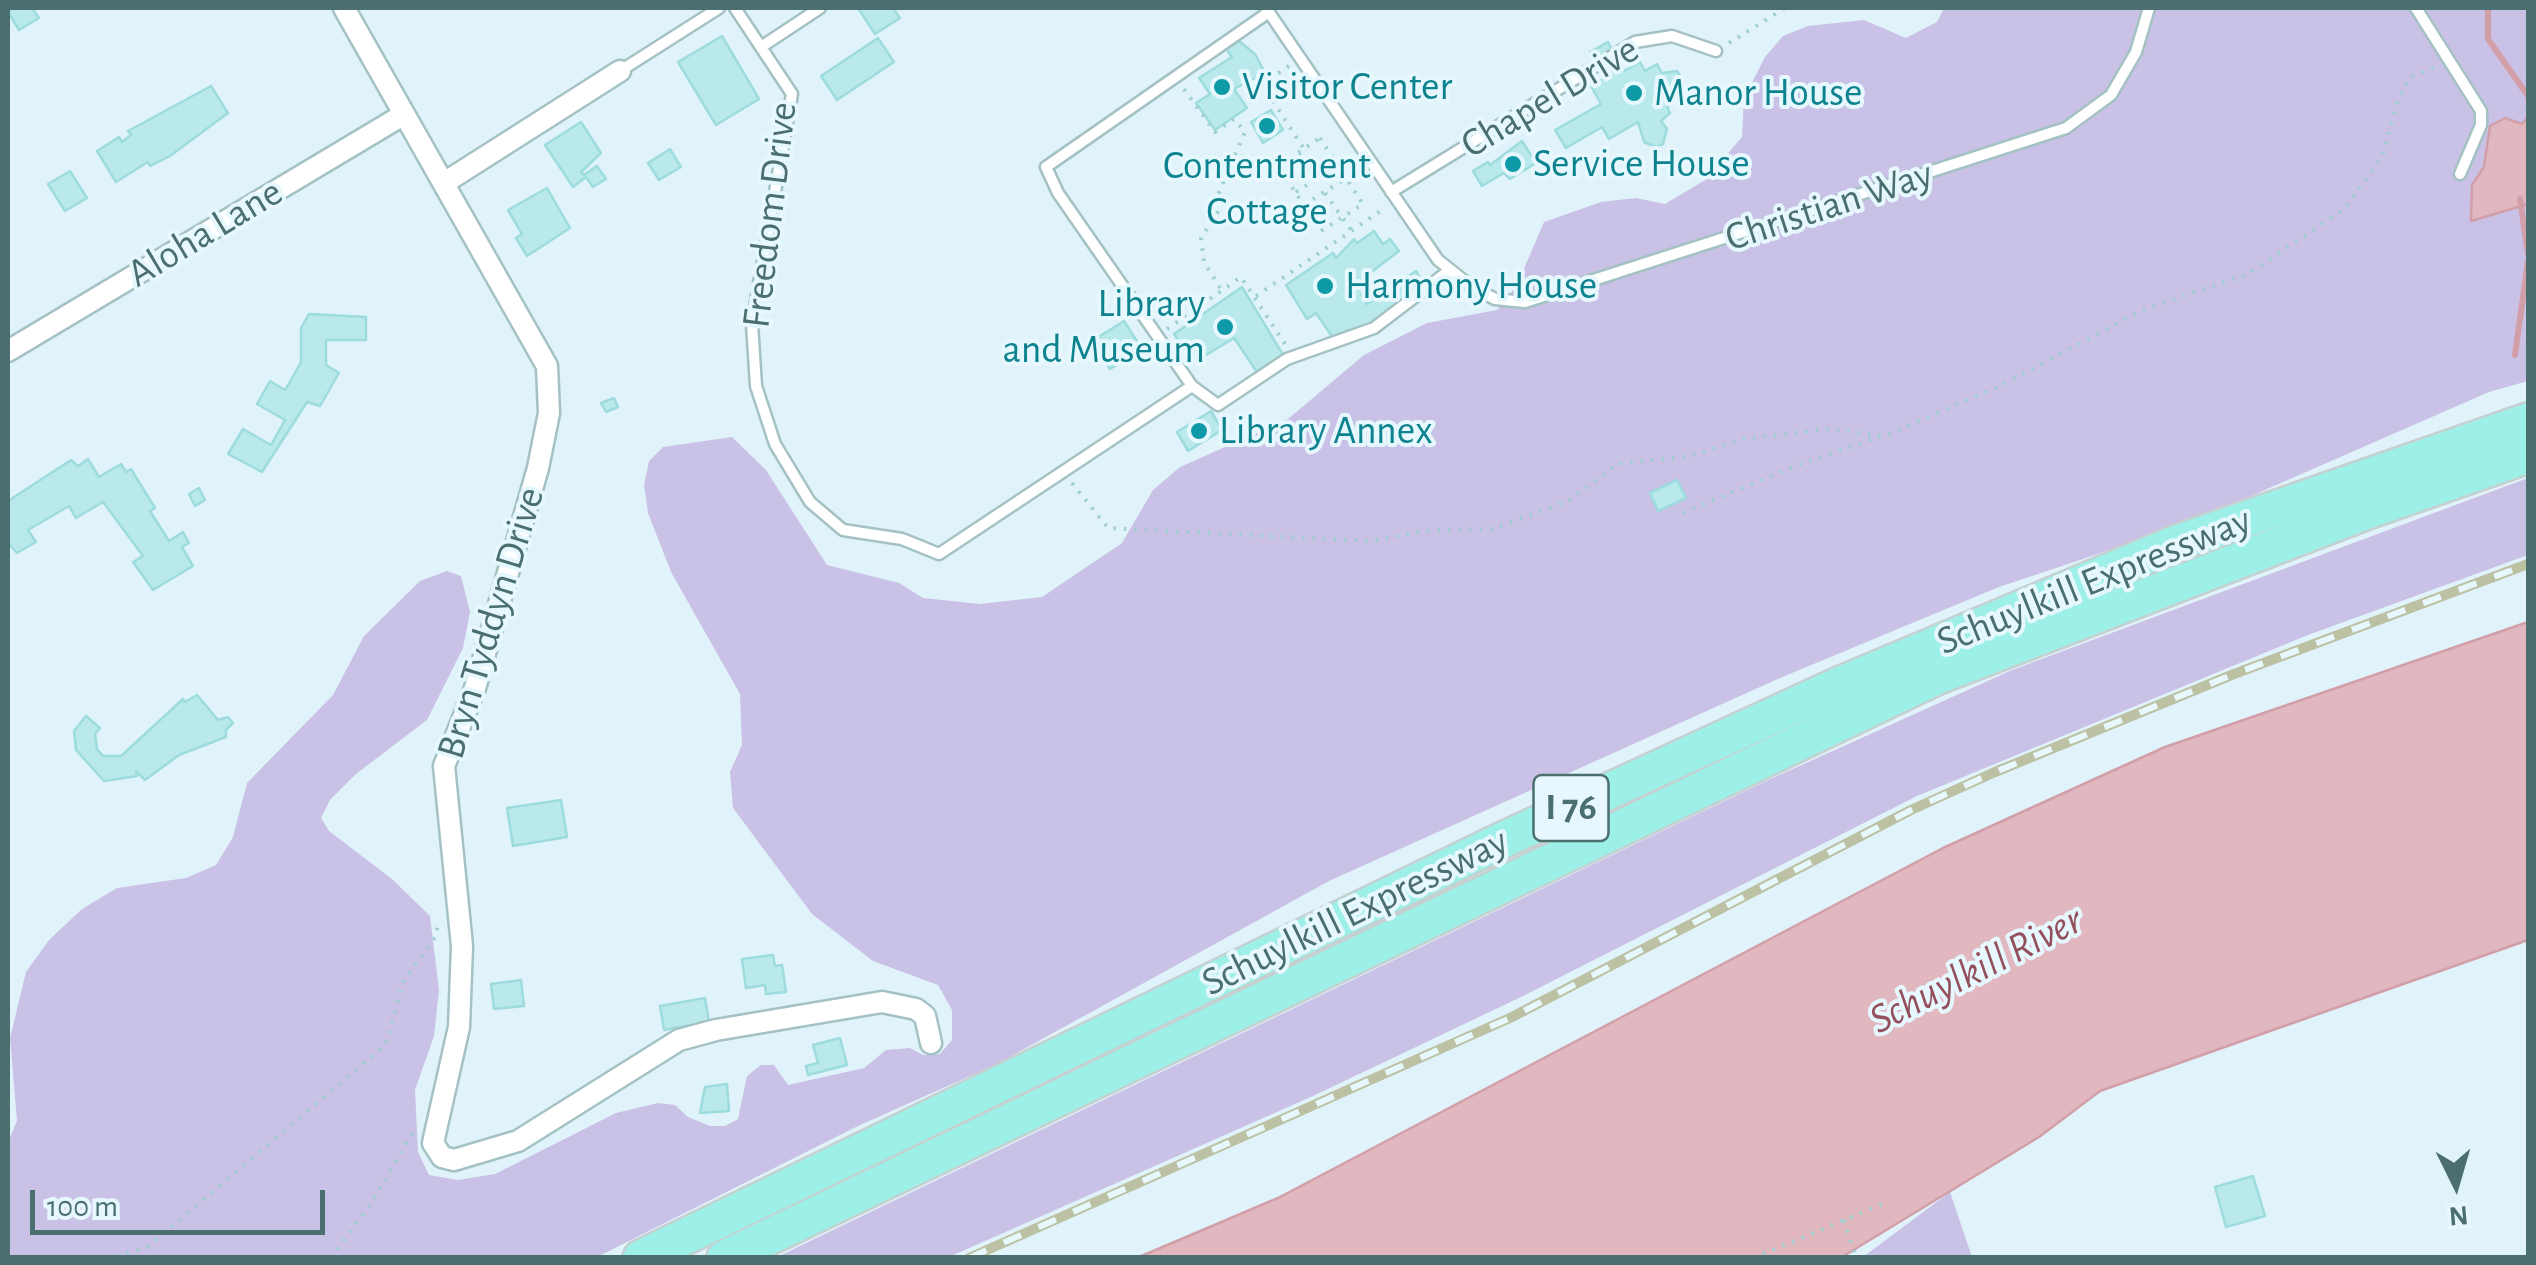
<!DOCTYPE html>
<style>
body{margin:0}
#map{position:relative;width:2536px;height:1265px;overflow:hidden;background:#e1f3fa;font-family:"Alegreya Sans",sans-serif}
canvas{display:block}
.frame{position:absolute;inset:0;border:10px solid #4a6f6e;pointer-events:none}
.north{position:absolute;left:2406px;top:1135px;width:100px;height:100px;-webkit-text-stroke:8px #e6f8fd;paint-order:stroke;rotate:175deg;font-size:28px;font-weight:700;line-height:40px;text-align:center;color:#4a6f6e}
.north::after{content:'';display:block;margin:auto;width:35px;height:45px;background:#4a6f6e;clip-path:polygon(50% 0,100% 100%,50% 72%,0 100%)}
.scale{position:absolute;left:30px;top:1190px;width:295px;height:45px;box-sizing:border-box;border:5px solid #4a6f6e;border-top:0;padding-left:12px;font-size:30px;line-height:35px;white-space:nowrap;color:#4a6f6e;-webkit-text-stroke:8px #e6f8fd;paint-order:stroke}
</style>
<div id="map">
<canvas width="2536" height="1265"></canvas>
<div class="frame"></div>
<div class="north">N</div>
<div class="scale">100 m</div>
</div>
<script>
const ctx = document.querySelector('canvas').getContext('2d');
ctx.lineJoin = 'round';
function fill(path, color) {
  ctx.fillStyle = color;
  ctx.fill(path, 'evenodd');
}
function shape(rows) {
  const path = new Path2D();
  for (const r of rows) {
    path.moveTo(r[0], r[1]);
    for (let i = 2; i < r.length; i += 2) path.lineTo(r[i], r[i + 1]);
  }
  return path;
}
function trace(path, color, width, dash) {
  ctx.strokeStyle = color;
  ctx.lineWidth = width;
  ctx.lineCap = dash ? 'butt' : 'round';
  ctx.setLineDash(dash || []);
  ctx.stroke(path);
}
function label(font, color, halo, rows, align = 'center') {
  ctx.font = font + ' "Alegreya Sans",sans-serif';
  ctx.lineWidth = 8;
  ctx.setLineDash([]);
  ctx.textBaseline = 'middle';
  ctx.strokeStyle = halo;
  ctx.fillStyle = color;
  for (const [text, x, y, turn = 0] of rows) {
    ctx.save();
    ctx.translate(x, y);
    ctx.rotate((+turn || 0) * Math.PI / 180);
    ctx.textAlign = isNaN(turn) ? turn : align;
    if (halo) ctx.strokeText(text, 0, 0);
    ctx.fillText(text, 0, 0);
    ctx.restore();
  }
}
fill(shape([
 [1944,8,2528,8,2528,381,2489,392,2185,525,1999,587,1780,678,1329,881,997,1064,858,1126,597,1257,8,1258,8,1142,17,1121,10,1038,26,972,49,940,82,909,117,888,186,878,216,865,233,837,247,783,333,695,364,636,420,581,447,571,461,576,470,612,463,648,427,720,356,774,330,800,321,818,329,831,392,879,430,916,439,990,434,1036,415,1090,418,1152,429,1175,458,1180,495,1174,616,1113,658,1103,675,1105,688,1117,710,1126,725,1126,738,1119,747,1076,761,1065,774,1065,788,1085,864,1068,886,1050,910,1048,923,1055,940,1054,952,1040,952,1010,938,985,873,961,812,914,733,808,730,772,742,745,740,694,671,572,648,513,644,485,649,461,663,447,732,437,766,470,827,565,899,583,923,598,980,604,1042,597,1122,543,1153,490,1180,467,1288,419,1364,355,1427,323,1497,310,1517,285,1544,222,1601,202,1636,198,1665,204,1705,180,1742,137,1744,98,1765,57,1783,36,1808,26,1864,20,1906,38,1937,22],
 [2528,478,2528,555,2308,635,1917,796,1521,997,1313,1096,949,1257,777,1257,1764,782,2012,670],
 [1950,1192,1972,1257,1863,1257]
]), '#cac1e6');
const water = shape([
 [2528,117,2528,204,2471,221,2472,185,2484,167,2490,126,2505,118,2522,124,2528,117],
 [2528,622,2528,940,2100,1091,2039,1137,1842,1257,1139,1257,1278,1198,1943,848,2165,747,2528,622]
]);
fill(water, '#e1b8c0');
trace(water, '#d29fa9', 2.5);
trace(shape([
 [2488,8,2488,39,2528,96],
 [2520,199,2528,254],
 [2515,355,2528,261]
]), '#d29fa9', 6);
const building = shape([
 [12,8,32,8,39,18,19,30,8,12,12,8],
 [858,8,893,8,900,18,875,34,858,8],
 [722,36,759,99,716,125,678,62,722,36],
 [878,38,894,62,837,100,821,76,878,38],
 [1239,41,1255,54,1265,73,1234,89,1247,108,1215,130,1196,103,1210,94,1199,78,1232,57,1226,49,1239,41],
 [1608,42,1624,71,1640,62,1645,71,1657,64,1662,73,1677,71,1683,80,1681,89,1667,98,1671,104,1667,107,1670,113,1661,121,1667,129,1663,144,1656,147,1644,142,1638,122,1609,139,1602,127,1566,148,1555,130,1601,104,1591,86,1605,78,1590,52,1608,42],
 [211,86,228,113,170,156,150,166,148,162,116,182,97,151,119,137,122,142,131,135,128,131,211,86],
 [1271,110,1283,130,1263,143,1251,122,1271,110],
 [581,122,601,153,581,172,584,175,597,166,606,179,593,187,586,177,573,187,545,145,581,122],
 [1522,141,1536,163,1510,179,1504,173,1482,186,1473,171,1488,162,1490,165,1522,141],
 [670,149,681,167,659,180,648,163,670,149],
 [70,171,87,198,65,211,48,184,70,171],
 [547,188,570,228,527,256,516,238,522,234,508,210,547,188],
 [1374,231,1383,244,1390,239,1399,251,1361,280,1368,291,1361,295,1367,304,1416,271,1426,287,1345,342,1335,341,1316,313,1307,319,1286,285,1333,253,1336,258,1354,239,1357,243,1374,231],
 [1242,287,1285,358,1259,375,1234,338,1193,363,1174,334,1242,287],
 [309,314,366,317,366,340,326,340,326,365,339,373,320,406,307,402,262,472,228,454,243,429,271,445,285,420,257,404,270,381,285,390,291,380,301,362,301,328,309,314],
 [1124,321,1142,349,1110,369,1092,341,1124,321],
 [614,398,618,407,606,412,601,403,614,398],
 [1211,411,1222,430,1188,451,1177,432,1211,411],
 [88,459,99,477,121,464,126,472,131,469,155,508,150,511,169,541,183,532,189,543,182,547,193,566,153,590,133,562,143,556,103,502,76,518,69,506,28,530,36,542,17,553,8,543,8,501,71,460,78,466,88,459],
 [1677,480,1686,498,1658,511,1650,493,1677,480],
 [199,488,205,500,195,506,189,494,199,488],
 [197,695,218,720,228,717,233,723,226,730,226,737,179,755,145,780,136,771,137,776,104,781,76,750,74,731,86,716,100,728,95,734,97,749,103,756,121,756,183,699,185,702,197,695],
 [561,800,567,837,513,846,507,808,561,800],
 [773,955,775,966,782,965,786,992,766,994,765,985,746,988,742,959,773,955],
 [521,980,524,1006,494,1009,491,984,521,980],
 [705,998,709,1022,664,1030,660,1006,705,998],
 [840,1038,847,1065,808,1075,806,1066,818,1063,813,1045,840,1038],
 [727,1084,729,1111,700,1113,705,1087,727,1084],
 [2253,1176,2265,1216,2226,1227,2215,1187,2253,1176]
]);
fill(building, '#b9e9ea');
trace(building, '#9ddcde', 2.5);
const service = shape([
 [735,8,792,94,752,324,756,386,775,444,810,502,843,530,902,539,939,554,1192,386,1218,405,1287,359,1374,328,1450,270],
 [1266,8,1438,260,1472,287,1495,299,1525,302,2066,128,2111,95,2136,52,2149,8],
 [2416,8,2481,111,2481,125,2460,174],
 [761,47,820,8],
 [620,71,719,8],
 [1391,192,1635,42,1672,36,1716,51],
 [1192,386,1058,193,1046,167,1269,12]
]);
const minor = shape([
 [344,8,547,366,549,413,538,468,475,688,444,766,462,946,459,1027,433,1143,442,1157,454,1160,518,1141,679,1040,716,1030,882,1002,916,1009,925,1016,931,1043],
 [444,183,620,71],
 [8,351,403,115]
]);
const motorway = shape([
 [641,1258,1505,839,1837,686,2177,543,2528,421],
 [725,1258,1938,676,2370,510,2528,455]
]);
trace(service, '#a4c2c4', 15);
trace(minor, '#a4c2c4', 25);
trace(motorway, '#c5d1d1', 40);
trace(shape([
 [1729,43,1785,8],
 [1289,66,1262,84,1304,149],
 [1184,89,1215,132,1234,119,1245,132,1217,197,1219,210,1201,238,1204,262,1222,291],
 [1320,138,1363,204,1321,231,1278,166,1320,138],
 [1299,154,1316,179],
 [1296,192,1338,165],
 [1325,193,1351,230],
 [1304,205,1346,178],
 [1256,296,1385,208],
 [1167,329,1241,277,1285,344],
 [1072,483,1108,528,1370,541,1432,530,1493,529,1568,501,1618,464,1690,456,1743,439,1829,429,1884,436,2002,385,2142,310,2248,274,2345,208,2382,157,2399,97,2411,77,2438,66],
 [1683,513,1795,466,1879,437],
 [1844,1220,1856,1258],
 [1763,1254,1885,1203],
 [106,1258,146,1248,386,1044,403,982,436,936,438,923],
 [331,1258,372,1202,415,1128]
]), '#9fcfd1', 4, [2.5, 8]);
trace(service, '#fff', 10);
trace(minor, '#fff', 20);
trace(motorway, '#9cf0e8', 35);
const rail = shape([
 [969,1258,1510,1018,1911,810,1995,772,2234,674,2528,564]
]);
trace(rail, '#bbc1a2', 10);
trace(rail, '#e6f8fd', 6, [19]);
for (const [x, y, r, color] of [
 [1222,87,10,"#0f9aa8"],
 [1634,93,10,"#0f9aa8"],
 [1267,126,10,"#0f9aa8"],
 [1513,164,10,"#0f9aa8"],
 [1325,286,10,"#0f9aa8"],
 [1225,327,10,"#0f9aa8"],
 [1199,431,10,"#0f9aa8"]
]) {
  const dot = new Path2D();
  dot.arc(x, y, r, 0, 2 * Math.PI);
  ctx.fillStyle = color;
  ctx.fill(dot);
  trace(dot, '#e6f8fd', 4);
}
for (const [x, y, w] of [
 [1571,808,75]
]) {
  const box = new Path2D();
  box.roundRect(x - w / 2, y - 33, w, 66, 8);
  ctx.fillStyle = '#e6f8fd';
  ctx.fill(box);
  trace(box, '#4a6f6e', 2.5);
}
label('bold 38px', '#4a6f6e', null, [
 ["I 76",1571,808]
]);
label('40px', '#0d838f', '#e6f8fd', [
 ["Visitor Center",1242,87],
 ["Manor House",1654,93],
 ["Service House",1533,164],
 ["Contentment",1267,166,"center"],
 ["Cottage",1267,212,"center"],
 ["Harmony House",1345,286],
 ["Library",1205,304,"right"],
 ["and Museum",1205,350,"right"],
 ["Library Annex",1219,431]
], 'left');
label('40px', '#4a6f6e', '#e6f8fd', [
 ["Chapel Drive",1550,97,-31],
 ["Christian Way",1829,206,-18],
 ["Freedom Drive",770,215,-83],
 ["Aloha Lane",205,233,-31],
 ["Schuylkill Expressway",2094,581,-22],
 ["Bryn Tyddyn Drive",491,623,-73],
 ["Schuylkill Expressway",1355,912,-26]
]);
label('italic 42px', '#94505d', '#e6f8fd', [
 ["Schuylkill River",1976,970,-27]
]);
</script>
